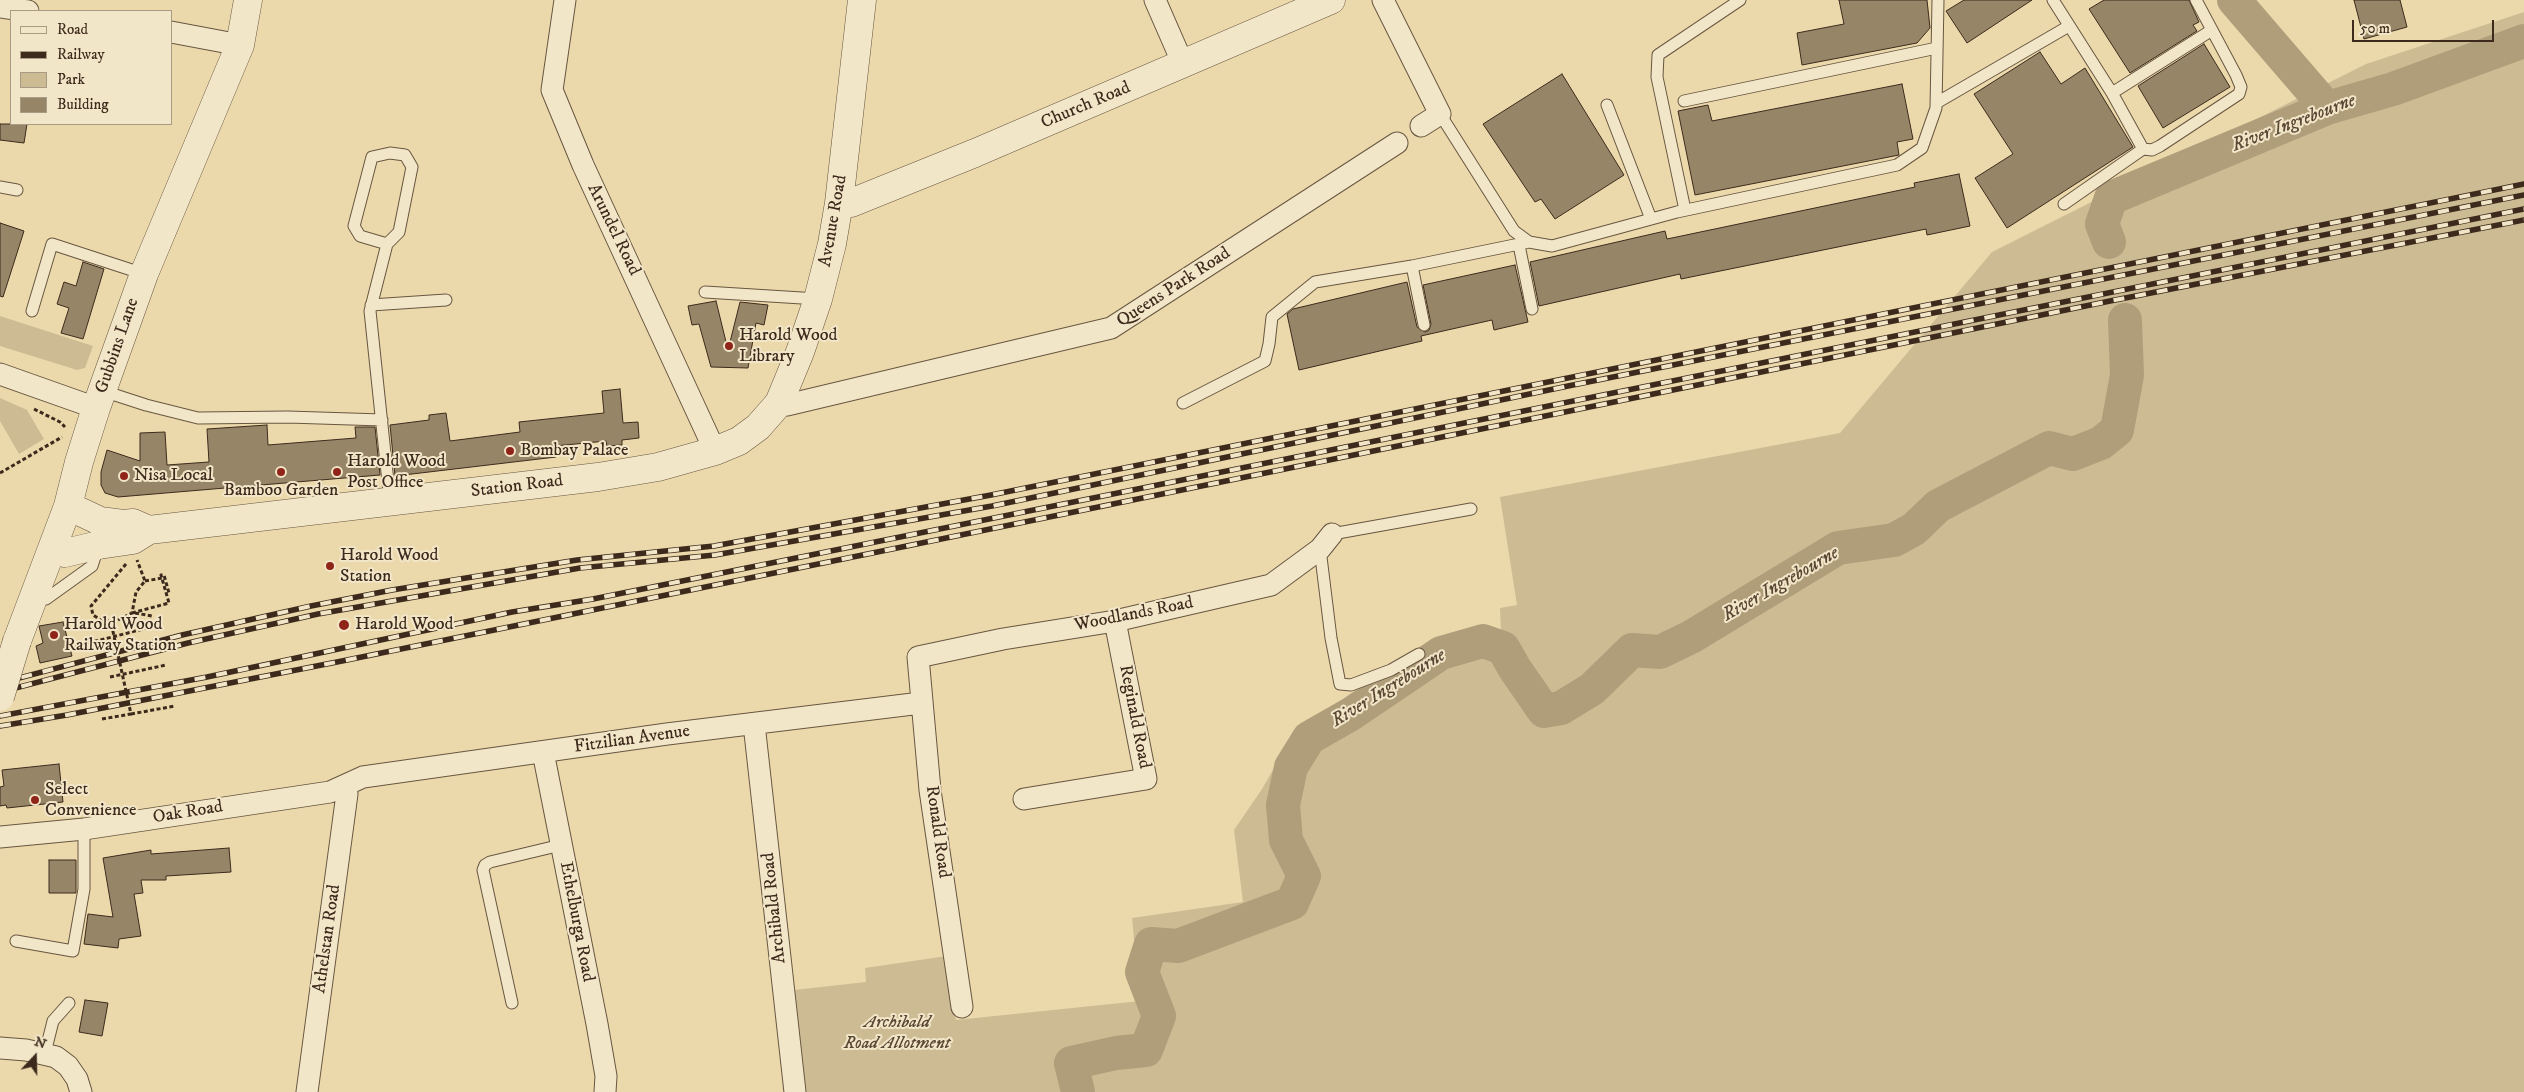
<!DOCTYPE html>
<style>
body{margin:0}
#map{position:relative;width:2524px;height:1092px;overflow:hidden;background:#ebd9ac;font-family:"IM FELL DW Pica",serif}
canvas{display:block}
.legend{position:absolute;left:10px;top:10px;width:162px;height:115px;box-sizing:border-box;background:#f2e6c9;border:1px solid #aa9b84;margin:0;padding:6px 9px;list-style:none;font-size:15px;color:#3d2a1c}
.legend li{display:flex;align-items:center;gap:10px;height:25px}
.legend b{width:25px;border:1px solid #aa9b84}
.north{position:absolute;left:10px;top:1032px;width:50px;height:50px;-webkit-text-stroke:4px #f2e6c9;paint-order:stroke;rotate:21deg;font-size:14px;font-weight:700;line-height:20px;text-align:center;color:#3d2a1c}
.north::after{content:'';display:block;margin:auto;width:18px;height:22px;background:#3d2a1c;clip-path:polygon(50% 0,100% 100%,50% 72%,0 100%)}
.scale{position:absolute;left:2352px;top:20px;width:142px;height:22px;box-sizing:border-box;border:2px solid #3d2a1c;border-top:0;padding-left:6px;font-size:15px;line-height:18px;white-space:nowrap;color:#3d2a1c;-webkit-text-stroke:4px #f2e6c9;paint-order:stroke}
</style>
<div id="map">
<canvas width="2524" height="1092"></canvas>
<ul class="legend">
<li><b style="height:6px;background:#f2e6c9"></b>Road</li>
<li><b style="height:6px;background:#3d2a1c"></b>Railway</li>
<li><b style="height:14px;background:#cdbb94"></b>Park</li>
<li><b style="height:14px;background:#978567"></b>Building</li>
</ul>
<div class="north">N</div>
<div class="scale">50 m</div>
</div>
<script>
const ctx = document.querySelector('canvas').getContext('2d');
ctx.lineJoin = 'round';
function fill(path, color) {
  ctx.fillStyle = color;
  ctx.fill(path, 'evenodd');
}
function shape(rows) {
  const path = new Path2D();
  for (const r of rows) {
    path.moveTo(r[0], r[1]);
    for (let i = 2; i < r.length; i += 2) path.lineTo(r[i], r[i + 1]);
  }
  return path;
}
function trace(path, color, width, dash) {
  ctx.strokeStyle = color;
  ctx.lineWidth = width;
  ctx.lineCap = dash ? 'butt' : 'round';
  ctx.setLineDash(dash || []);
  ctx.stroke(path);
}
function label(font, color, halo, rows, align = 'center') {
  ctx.font = font + ' "IM FELL DW Pica",serif';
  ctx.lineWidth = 4;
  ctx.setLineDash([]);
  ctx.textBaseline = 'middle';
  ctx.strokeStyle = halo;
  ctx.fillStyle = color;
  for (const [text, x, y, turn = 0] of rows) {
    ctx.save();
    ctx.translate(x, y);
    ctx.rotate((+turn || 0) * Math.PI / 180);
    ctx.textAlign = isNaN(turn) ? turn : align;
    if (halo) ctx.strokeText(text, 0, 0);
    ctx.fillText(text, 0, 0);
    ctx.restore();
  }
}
fill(shape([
 [2524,12,2524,1092,805,1092,794,990,866,982,865,968,947,956,956,1020,1140,1001,1132,918,1243,902,1234,830,1262,789,1298,726,1447,643,1478,633,1501,632,1500,608,1517,605,1500,497,1840,433,1992,252,2366,64],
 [0,316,93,346,85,368,77,370,0,346],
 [0,398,27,410,44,439,19,454,0,421]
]), '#cdbb94');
trace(shape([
 [2234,0,2327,108],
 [2109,242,2102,224,2111,198,2327,108,2393,89,2524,41],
 [1078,1092,1071,1063,1116,1053,1146,1050,1159,1016,1142,972,1151,944,1178,946,1292,903,1304,876,1286,840,1283,805,1291,767,1309,738,1351,714,1441,653,1483,641,1503,648,1515,669,1544,711,1561,708,1592,689,1632,650,1660,652,1691,637,1838,548,1894,540,1914,529,1938,506,2049,448,2073,454,2101,443,2117,430,2127,375,2125,320]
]), '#b09e7b', 34);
const building = shape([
 [1839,0,1927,0,1930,28,1917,43,1802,65,1797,33,1844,24,1839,0],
 [1964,0,2032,0,1967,43,1946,11,1964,0],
 [2104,0,2189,0,2199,22,2193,25,2197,31,2130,73,2089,9,2104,0],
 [2354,0,2400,0,2407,27,2364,39,2354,0],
 [2204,44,2230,87,2163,128,2138,86,2204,44],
 [2040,52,2061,84,2085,68,2133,147,2007,228,1975,178,2013,154,1974,94,2040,52],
 [1562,74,1624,175,1555,219,1541,199,1535,202,1483,124,1562,74],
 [1902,84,1913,139,1897,142,1899,155,1695,195,1678,111,1708,105,1712,121,1902,84],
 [0,124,27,124,24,143,0,140,0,124],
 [1959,174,1970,226,1927,235,1926,229,1681,279,1680,274,1539,306,1530,262,1665,231,1667,239,1915,187,1914,183,1959,174],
 [0,223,24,231,3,297,0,296,0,223],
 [83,262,104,269,83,339,61,333,69,308,57,304,64,282,76,286,83,262],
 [1515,265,1528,322,1494,330,1492,320,1421,336,1422,341,1299,370,1287,314,1293,309,1407,282,1417,327,1425,332,1429,330,1431,324,1423,285,1515,265],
 [716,301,728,350,740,302,768,305,764,325,756,323,748,368,711,367,699,324,692,325,688,306,716,301],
 [620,389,623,423,638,422,639,438,622,440,622,445,607,446,606,441,555,446,556,457,395,476,390,425,429,420,429,415,446,413,450,441,520,432,519,422,604,413,602,391,620,389],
 [267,425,268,445,356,438,355,427,375,427,380,475,118,497,105,493,101,485,101,472,107,450,140,461,140,433,165,432,167,465,209,462,207,429,267,425],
 [63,622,72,656,40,663,36,646,43,643,39,626,63,622],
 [59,764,63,802,7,808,6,805,0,806,0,787,4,786,2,770,59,764],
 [229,848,231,872,166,876,166,880,141,880,143,893,134,894,141,936,119,939,118,948,84,944,88,914,113,917,103,858,151,850,151,854,229,848],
 [49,860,76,860,76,893,49,893,49,860],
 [85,1000,108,1003,102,1036,79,1032,85,1000]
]);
fill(building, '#978567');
trace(building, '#3d2a1c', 1);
const service = shape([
 [2053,0,2112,93,2143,149],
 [2112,93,2212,30],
 [1684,101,1937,48],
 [1938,102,2069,26],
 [1607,105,1651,219],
 [1440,114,1514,231,1529,242,1552,246,1677,212,1897,165,1922,148,1936,108,1938,0],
 [0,187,17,190],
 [2064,204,2143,149,2152,150,2160,146,2239,94,2241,87,2236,75,2196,0],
 [1685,210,1657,77,1658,55,1740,0],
 [387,244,360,236,354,226,372,157,390,153,405,155,412,167,399,232,387,244,370,311,390,501],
 [1519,245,1532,309],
 [1412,266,1424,325],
 [705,292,818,299],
 [371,305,446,300],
 [32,311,52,244,144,274],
 [103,391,146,405,198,418,288,417,382,420],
 [1183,403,1265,361,1269,344,1272,317,1315,282,1412,266,1529,242],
 [1332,534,1471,509],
 [1320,549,1331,638,1340,684,1351,685,1391,670,1419,654],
 [34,595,46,599,92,566,98,547],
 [16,941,73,951,84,889,84,829],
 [512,1003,483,870,485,865,490,862,561,845],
 [45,1053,53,1021,69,1003]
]);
const minor = shape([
 [565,0,552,90,583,165,715,451],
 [1155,0,1183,64],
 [1383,0,1440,114,1421,126],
 [0,7,28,11],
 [171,32,240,45],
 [0,374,96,408],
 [779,403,787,405,1111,328,1397,143],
 [754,724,795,1092],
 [543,752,597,1024,606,1076,605,1092],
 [1024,799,1146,779,1115,621],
 [0,837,84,829,330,792,363,777,667,734,921,703],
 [962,1007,930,790,918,657,1003,639,1115,621,1271,585,1320,549,1332,534],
 [0,1048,26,1050,56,1057,68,1066,77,1079,81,1092],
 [307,1092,347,794,346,786]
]);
const tertiary = shape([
 [839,203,851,203,975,153,1331,0],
 [68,506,100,521,123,524,133,523,149,530],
 [52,550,65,553,99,545,133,540,149,530,598,477,658,467,715,451,739,441,758,427,779,403,800,352,818,299,832,244,839,203,862,0],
 [17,641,68,506,79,462,96,408,144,274,240,45,248,0]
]);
trace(service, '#685640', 13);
trace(minor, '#685640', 23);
trace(tertiary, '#685640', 29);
trace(shape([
 [34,409,60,422,65,427],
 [0,473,62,437],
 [126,564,91,606,93,615,102,621,116,621,132,613,136,592,145,581,137,560],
 [145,581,162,578],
 [132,613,169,603,161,575,164,575,169,593],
 [135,613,152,616],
 [112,627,113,631],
 [69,648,155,626],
 [110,677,166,665],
 [131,714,175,706]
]), '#3d2a1c', 3, [4, 2.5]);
trace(service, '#f2e6c9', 11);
trace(minor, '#f2e6c9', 21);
trace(tertiary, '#f2e6c9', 28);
const rail = shape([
 [0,683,182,635,311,606,392,590,577,560,714,546,991,495,2524,184],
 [0,692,188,643,318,614,580,568,715,555,992,506,1568,386,2524,195],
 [0,716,207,677,512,612,593,599,2524,209],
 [0,726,67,715,342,661,2110,301,2524,220]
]);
trace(rail, '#3d2a1c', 5.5);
trace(rail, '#f2e6c9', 4, [11]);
const tertiaryBridge = shape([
 [0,697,17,641]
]);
trace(tertiaryBridge, '#685640', 29, []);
trace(shape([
 [102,719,131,714,112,627]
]), '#3d2a1c', 3, [4, 2.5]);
trace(tertiaryBridge, '#f2e6c9', 28);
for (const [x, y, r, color] of [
 [729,346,5,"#8f2418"],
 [510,451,5,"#8f2418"],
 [281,472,5,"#8f2418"],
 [337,472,5,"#8f2418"],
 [124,476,5,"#8f2418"],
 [330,566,5,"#8f2418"],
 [344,625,6,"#8f2418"],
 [54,635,5,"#8f2418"],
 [35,800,5,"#8f2418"]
]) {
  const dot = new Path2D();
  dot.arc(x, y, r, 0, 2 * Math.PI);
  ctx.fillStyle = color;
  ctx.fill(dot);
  trace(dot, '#f2e6c9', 2);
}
label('18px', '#3d2a1c', '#f2e6c9', [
 ["Church Road",1086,106,-23],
 ["Avenue Road",834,221,-80],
 ["Arundel Road",613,230,64],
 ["Queens Park Road",1174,288,-33],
 ["Gubbins Lane",118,346,-71],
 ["Station Road",517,487,-7],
 ["Woodlands Road",1134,615,-11],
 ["Reginald Road",1134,717,79],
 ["Fitzilian Avenue",632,740,-8],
 ["Oak Road",188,813,-9],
 ["Ronald Road",937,832,82],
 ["Archibald Road",775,908,-96],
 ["Ethelburga Road",576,922,79],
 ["Athelstan Road",328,939,-82]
]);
label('18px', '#3d2a1c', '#f2e6c9', [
 ["Harold Wood",739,336],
 ["Library",739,357],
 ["Bombay Palace",520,451],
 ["Harold Wood",347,462],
 ["Post Office",347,483],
 ["Nisa Local",134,476],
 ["Bamboo Garden",281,491,"center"],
 ["Harold Wood",340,556],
 ["Station",340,577],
 ["Harold Wood",64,625],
 ["Railway Station",64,646],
 ["Harold Wood",355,625],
 ["Select",45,790],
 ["Convenience",45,811]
], 'left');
label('italic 18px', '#5a4734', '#f2e6c9', [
 ["Archibald",897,1023],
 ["Road Allotment",897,1044]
]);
label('italic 19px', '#5a4734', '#f2e6c9', [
 ["River Ingrebourne",2294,124,-21],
 ["River Ingrebourne",1781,585,-30],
 ["River Ingrebourne",1389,689,-32]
]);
</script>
